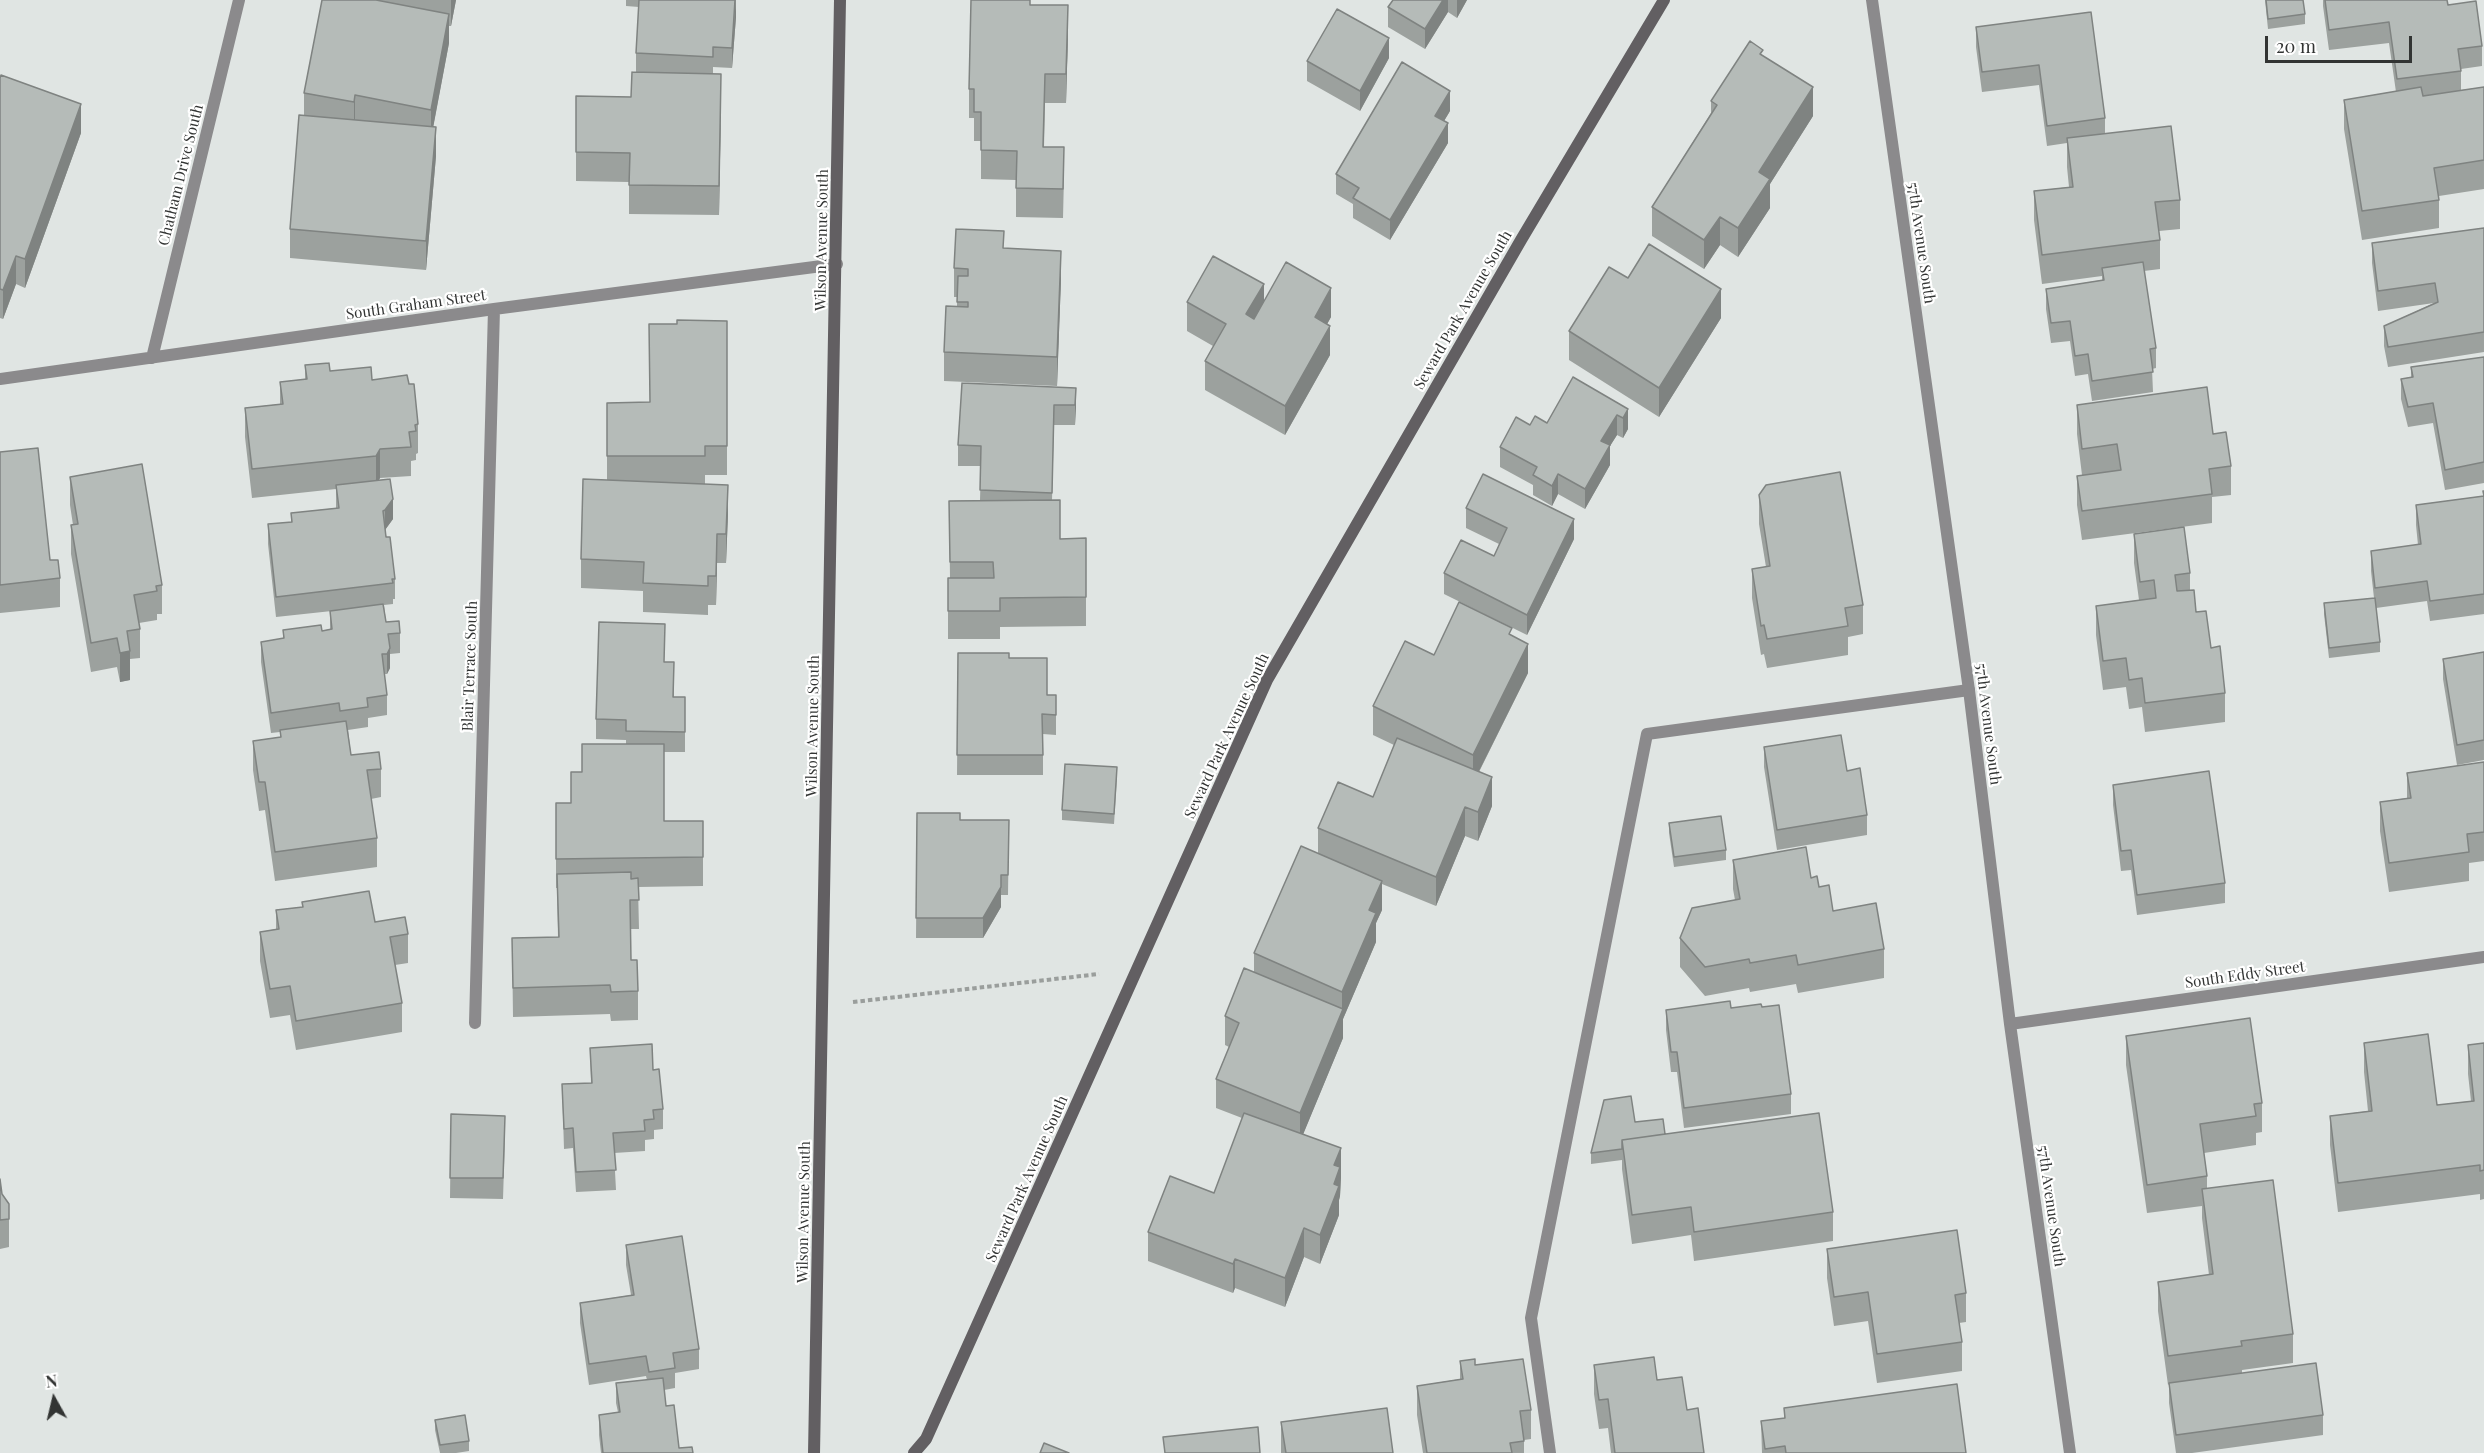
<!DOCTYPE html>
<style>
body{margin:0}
#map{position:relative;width:2484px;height:1453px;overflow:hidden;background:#e0e5e3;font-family:"Playfair Display",serif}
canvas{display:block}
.north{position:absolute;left:24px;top:1369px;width:60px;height:60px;-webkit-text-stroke:4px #fff;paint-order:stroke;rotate:352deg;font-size:16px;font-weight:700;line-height:24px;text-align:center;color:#323433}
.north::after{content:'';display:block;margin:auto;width:21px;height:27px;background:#323433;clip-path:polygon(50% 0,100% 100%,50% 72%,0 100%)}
.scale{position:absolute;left:2265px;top:36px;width:147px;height:27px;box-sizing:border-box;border:3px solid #323433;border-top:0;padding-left:8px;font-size:18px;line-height:21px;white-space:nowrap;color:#323433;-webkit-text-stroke:4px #fff;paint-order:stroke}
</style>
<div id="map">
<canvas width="2484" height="1453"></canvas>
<div class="north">N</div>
<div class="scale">20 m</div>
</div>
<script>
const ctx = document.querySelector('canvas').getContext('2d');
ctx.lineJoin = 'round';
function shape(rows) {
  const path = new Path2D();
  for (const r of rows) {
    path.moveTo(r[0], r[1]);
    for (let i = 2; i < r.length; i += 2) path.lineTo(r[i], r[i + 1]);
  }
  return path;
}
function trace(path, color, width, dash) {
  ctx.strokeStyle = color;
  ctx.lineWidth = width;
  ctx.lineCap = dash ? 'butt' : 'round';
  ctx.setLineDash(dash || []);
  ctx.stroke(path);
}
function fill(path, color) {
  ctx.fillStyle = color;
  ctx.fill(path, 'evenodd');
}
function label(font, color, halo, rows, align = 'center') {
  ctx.font = font + ' "Playfair Display",serif';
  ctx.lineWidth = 4.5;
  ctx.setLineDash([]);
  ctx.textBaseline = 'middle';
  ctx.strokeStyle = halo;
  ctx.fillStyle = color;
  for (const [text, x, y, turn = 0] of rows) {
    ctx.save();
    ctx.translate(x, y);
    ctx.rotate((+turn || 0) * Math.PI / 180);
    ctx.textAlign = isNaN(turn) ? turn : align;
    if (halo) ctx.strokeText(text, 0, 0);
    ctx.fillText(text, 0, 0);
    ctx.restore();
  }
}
trace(shape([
 [853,1002,1099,974]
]), '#9a9e9c', 4, [4.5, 3]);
trace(shape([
 [1550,1453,1531,1318,1647,734,1969,690]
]), '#8b8a8c', 12);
trace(shape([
 [1872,0,1969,690,2010,1024,2070,1453],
 [152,358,239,0],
 [0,379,494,309,837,264],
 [475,1023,494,309],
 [2010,1024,2484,957]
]), '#8b8a8c', 12);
trace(shape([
 [814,1453,840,0],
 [914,1453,926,1439,1267,680,1521,240,1664,0]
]), '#625f62', 12);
fill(shape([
 [322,0,456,0,451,26,449,26,449,43,433,127,436,156,426,270,290,258,290,229,304,116,304,93],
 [626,0,736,0,736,17,732,68,713,67,713,74,721,103,719,215,629,214,629,182,576,181,576,96,631,97,636,73,636,53,639,7,626,6],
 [1393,0,1467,0,1457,18,1448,12,1425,49,1388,27,1388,7],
 [2265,0,2303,0,2305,14,2305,24,2268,29],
 [2323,0,2447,0,2448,5,2482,46,2482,66,2461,69,2461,90,2484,87,2484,189,2439,196,2439,228,2362,240,2344,129,2344,100,2396,92,2389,43,2329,50,2323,6],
 [1030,5,1068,34,1066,103,1045,103,1044,147,1064,176,1063,218,1016,217,1016,180,981,179,981,141,974,141,974,118,969,118,969,89],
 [2091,12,2105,118,2105,134,2180,200,2180,229,2159,231,2160,240,2160,269,2144,271,2156,348,2156,368,2152,369,2153,392,2092,401,2088,374,2075,376,2070,341,2051,343,2046,309,2046,289,2102,280,2102,276,2042,284,2034,220,2034,191,2069,187,2067,167,2067,143,2047,146,2039,85,1982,92,1976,47,1976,27],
 [1763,56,1813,116,1770,184,1770,208,1738,257,1720,245,1704,269,1652,236,1652,207,1711,113,1711,101],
 [1389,58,1360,111,1307,81,1307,61],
 [0,78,81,133,25,288,16,284,3,319,0,318],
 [1450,111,1444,121,1448,143,1390,240,1353,218,1353,204,1336,194,1336,174],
 [2484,228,2484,352,2388,367,2384,346,2384,326,2434,303,2378,311,2372,263,2372,243],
 [1004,248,1061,279,1057,386,944,381,944,352,957,307,957,297,954,297,954,268],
 [1187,302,1264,302,1331,317,1327,324,1330,355,1285,435,1205,390,1205,361,1213,346,1187,331],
 [1721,318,1659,417,1569,360,1569,331],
 [727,321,727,475,705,475,705,484,728,514,726,563,717,563,716,605,708,605,708,615,643,612,643,591,581,588,581,559,607,480,607,403,650,402,649,324,677,324],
 [2484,357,2484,483,2445,490,2433,423,2408,427,2401,399,2401,379,2411,377,2411,367],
 [305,365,330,371,372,380,409,384,418,424,418,453,416,454,416,460,411,461,411,476,380,478,379,480,393,519,385,530,395,579,395,599,393,599,393,604,384,605,386,622,400,633,400,653,390,654,390,668,387,674,384,674,387,695,387,715,368,718,368,727,348,730,351,755,381,769,381,797,371,799,377,838,377,867,275,881,265,810,259,811,253,770,253,741,280,737,280,732,271,733,261,662,261,642,283,639,283,630,322,631,330,629,330,611,341,610,276,617,268,544,268,524,291,522,291,513,336,508,336,489,252,498,245,437,245,408,280,404,280,382,305,379],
 [1076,388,1075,425,1054,425,1052,500,1060,539,1086,538,1086,626,1000,627,1000,639,948,639,948,578,950,578,949,501,980,500,981,466,958,466,958,445],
 [2077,405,2213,434,2231,466,2231,495,2212,497,2212,523,2082,540,2077,505,2077,476,2082,475,2077,434],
 [1628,409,1628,429,1623,438,1617,435,1610,446,1610,465,1585,509,1558,494,1552,506,1533,495,1533,485,1500,467,1500,447,1530,425],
 [0,452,50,560,60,578,60,607,0,613],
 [70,477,162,585,162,614,157,614,157,620,139,623,140,629,140,658,130,659,130,680,120,682,117,667,91,672,71,554,71,525,73,525,70,505],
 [2483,491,2484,491,2484,614,2430,621,2427,601,2376,608,2380,642,2380,652,2329,658,2324,614,2324,603,2374,598,2371,571,2371,551,2418,545,2416,525,2416,505,2483,496],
 [1759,495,1863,605,1863,634,1848,637,1848,655,1767,668,1764,654,1761,655,1752,598,1752,569,1766,567,1759,524],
 [1466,508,1574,539,1527,635,1444,594,1444,573,1494,556,1499,544,1466,528],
 [2134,534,2190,573,2190,590,2196,612,2211,648,2225,693,2225,722,2145,732,2142,707,2129,709,2126,687,2103,690,2096,635,2096,606,2139,600,2134,563],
 [1512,636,1528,673,1479,772,1492,806,1478,841,1465,836,1436,906,1382,884,1382,910,1376,923,1376,942,1343,1019,1343,1038,1303,1134,1341,1177,1340,1196,1339,1200,1339,1215,1320,1264,1304,1257,1285,1307,1235,1288,1233,1293,1148,1261,1148,1232,1214,1193,1242,1118,1216,1108,1216,1079,1229,1047,1225,1045,1225,1016,1254,972,1254,953,1318,854,1318,828,1373,797,1394,745,1373,735,1373,706,1434,655],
 [2484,652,2484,760,2457,765,2443,679,2443,659],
 [958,653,1009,658,1047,695,1056,695,1056,735,1043,734,1043,775,957,775],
 [665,662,674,682,674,697,685,697,685,752,664,752,664,821,703,821,703,886,638,887,639,929,631,929,631,960,638,991,638,1020,611,1021,610,1014,513,1017,512,938,558,937,557,888,556,888,556,803,571,803,582,772,582,744,626,744,626,740,596,739,596,719],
 [1764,747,1847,771,1867,815,1867,835,1777,850,1764,767],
 [2484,762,2484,861,2469,863,2469,881,2389,892,2380,831,2380,802,2407,798,2407,773],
 [1117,777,1114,824,1062,820,1062,810],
 [2113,785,2225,883,2225,903,2137,915,2131,870,2121,871,2113,805],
 [917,813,960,820,1009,820,1008,895,1001,895,1001,907,983,938,916,938],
 [1669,823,1726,850,1726,860,1674,867,1669,833],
 [1733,860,1811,878,1819,887,1833,911,1884,949,1884,978,1798,993,1796,984,1750,992,1749,988,1705,996,1680,967,1680,938,1735,900,1733,889],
 [302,902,375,922,408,934,408,963,395,965,402,1003,402,1032,296,1050,290,1015,270,1018,260,961,260,932,276,929,276,910,302,907],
 [1762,1007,1791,1094,1791,1114,1684,1128,1677,1072,1671,1072,1666,1030,1666,1010],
 [2126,1036,2262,1103,2262,1132,2256,1133,2256,1145,2204,1153,2207,1176,2207,1189,2293,1334,2293,1363,2242,1370,2242,1373,2323,1415,2323,1435,2192,1453,2176,1453,2169,1403,2169,1384,2168,1385,2158,1311,2158,1282,2209,1275,2202,1218,2202,1206,2147,1213,2126,1065],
 [2364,1043,2437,1105,2471,1101,2468,1074,2468,1045,2484,1043,2484,1199,2480,1200,2480,1194,2338,1212,2330,1145,2330,1116,2368,1111,2364,1072],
 [590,1048,653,1070,663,1109,663,1129,654,1130,654,1139,645,1140,645,1151,614,1153,616,1190,576,1192,573,1148,564,1149,562,1084,591,1083],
 [451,1114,505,1136,503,1199,450,1198],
 [1635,1122,1665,1134,1833,1212,1833,1241,1694,1261,1691,1235,1632,1244,1622,1169,1622,1160,1591,1164,1591,1153],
 [0,1179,2,1194,9,1204,9,1247,0,1249],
 [626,1245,699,1349,699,1369,675,1373,675,1388,664,1390,666,1406,679,1448,693,1453,601,1453,599,1435,599,1415,618,1412,616,1403,616,1383,647,1380,646,1376,589,1385,580,1323,580,1303,631,1295,626,1265],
 [1827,1249,1966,1293,1966,1322,1959,1323,1962,1342,1962,1371,1877,1383,1868,1321,1834,1326,1827,1278],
 [1460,1361,1475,1365,1531,1410,1531,1439,1524,1440,1524,1453,1423,1453,1417,1415,1417,1386,1460,1379],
 [1594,1365,1657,1380,1687,1410,1704,1453,1611,1453,1608,1428,1599,1429,1594,1394],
 [1784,1408,1966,1453,1762,1453,1761,1421,1784,1418],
 [435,1420,469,1441,469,1451,456,1453,440,1453,435,1430],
 [1281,1422,1393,1453,1281,1453]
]), '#9ca19e');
fill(shape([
 [451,0,456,0,451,26],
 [736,0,736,17,732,68,732,48],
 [1443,0,1448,0,1448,12,1425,49,1425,29],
 [1457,0,1467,0,1457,18],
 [1068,5,1068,34,1066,103,1066,74],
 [449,14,449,43,431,139,431,110],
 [1389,38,1389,58,1360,111,1360,91],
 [721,74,721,103,719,215,719,186],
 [1813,87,1813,116,1770,184,1770,208,1738,257,1738,228,1759,172],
 [1450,91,1450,111,1435,136,1435,116],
 [355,95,355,124,354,131,354,102],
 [81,104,81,133,25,288,25,259],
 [1448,123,1448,143,1390,240,1390,220],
 [436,127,436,156,426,270,426,241],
 [1720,217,1720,245,1704,269,1704,240],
 [1061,251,1061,279,1057,386,1057,357],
 [16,256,16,284,3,319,3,290],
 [1264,284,1264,313,1246,343,1246,314],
 [1331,288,1331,317,1315,346,1315,317],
 [1721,289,1721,318,1659,417,1659,388],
 [1330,326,1330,355,1285,435,1285,406],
 [1076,388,1076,408,1075,425,1075,405],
 [1628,409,1628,429,1623,438,1623,418],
 [1617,415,1617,435,1610,446,1610,465,1585,509,1585,489,1601,441],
 [380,449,380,478,376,485,376,456],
 [1558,474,1558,494,1552,506,1552,486],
 [728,485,728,514,726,563,726,534],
 [393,499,393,519,385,530,385,510],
 [1574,519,1574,539,1527,635,1527,615],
 [717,534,717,563,716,605,716,576],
 [1528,644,1528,673,1473,783,1473,755],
 [390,648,390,668,387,674,387,654],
 [130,651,130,680,120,682,120,653],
 [1492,777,1492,806,1478,841,1478,812],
 [1465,807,1465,836,1436,906,1436,877],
 [1382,881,1382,910,1376,923,1376,942,1343,1019,1343,1038,1300,1142,1300,1113,1342,1011,1342,992,1369,910],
 [1001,887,1001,907,983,938,983,918],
 [1341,1148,1341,1177,1340,1196,1339,1200,1339,1215,1320,1264,1320,1235,1334,1165],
 [1304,1228,1304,1257,1285,1307,1285,1278],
 [1235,1259,1235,1288,1233,1293,1233,1264]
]), '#7f8381');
const building = shape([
 [322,0,376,0,449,14,431,110,355,95,354,102,304,93,322,0],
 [639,0,735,0,732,48,713,47,713,57,636,53,639,0],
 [971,0,1030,0,1030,5,1068,5,1066,74,1045,74,1043,147,1064,147,1063,189,1016,188,1017,151,981,150,981,112,974,112,974,89,969,89,971,0],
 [1393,0,1443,0,1425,29,1388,7,1393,0],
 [2266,0,2303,0,2305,14,2268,19,2266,0],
 [2325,0,2447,0,2448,5,2476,1,2482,46,2458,49,2461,71,2397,79,2389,22,2329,30,2325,0],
 [1337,9,1389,38,1360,91,1307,61,1337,9],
 [2091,12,2105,118,2047,126,2039,65,1982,72,1976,27,2091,12],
 [1750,41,1763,50,1760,54,1813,87,1759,172,1770,179,1738,228,1720,217,1704,240,1652,207,1717,105,1711,101,1750,41],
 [1402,62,1450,91,1435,116,1448,123,1390,220,1353,198,1359,188,1336,174,1402,62],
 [632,72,721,74,719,186,629,185,630,153,576,152,576,96,631,97,632,72],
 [1,75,81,104,25,259,16,256,3,290,0,289,0,78,1,75],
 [2421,87,2423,96,2484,87,2484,160,2434,168,2439,200,2362,211,2344,100,2421,87],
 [299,115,436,127,426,241,290,229,299,115],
 [2171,126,2180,200,2155,202,2160,240,2042,255,2034,191,2073,187,2067,138,2171,126],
 [2484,228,2484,332,2388,347,2384,326,2438,302,2435,283,2378,291,2372,243,2484,228],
 [956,229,1004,231,1003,248,1061,251,1057,357,944,352,946,306,968,307,968,302,957,302,958,276,968,276,968,269,954,268,956,229],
 [1649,244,1721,289,1659,388,1569,331,1609,267,1628,278,1649,244],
 [1213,256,1264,284,1246,314,1254,319,1286,262,1331,288,1315,317,1330,326,1285,406,1205,361,1226,324,1187,302,1213,256],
 [2143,262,2156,348,2150,349,2153,372,2092,381,2088,354,2075,356,2070,321,2051,323,2046,289,2104,280,2102,268,2143,262],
 [677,320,727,321,727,446,705,446,705,456,607,456,607,403,650,402,649,324,677,324,677,320],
 [2484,357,2484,462,2445,470,2433,403,2408,407,2401,379,2413,377,2411,367,2484,357],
 [329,363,330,371,371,367,372,380,407,375,409,384,414,384,418,424,415,425,416,431,409,432,411,447,380,449,376,456,252,469,245,408,283,404,280,382,307,379,305,365,329,363],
 [1573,377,1628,409,1623,418,1617,415,1601,441,1610,445,1585,489,1558,474,1552,486,1533,475,1537,467,1500,447,1516,417,1530,425,1535,416,1547,423,1573,377],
 [962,383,1076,388,1075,405,1054,405,1052,493,980,490,981,446,958,445,962,383],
 [2207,387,2213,434,2226,432,2231,466,2209,469,2212,494,2082,511,2077,476,2121,470,2117,444,2082,449,2077,405,2207,387],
 [38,448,50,560,58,560,60,578,0,585,0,452,38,448],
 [142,464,162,585,156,586,157,591,134,595,140,629,127,631,130,651,120,653,117,638,91,643,71,525,78,524,70,477,142,464],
 [1840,472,1863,605,1845,608,1848,626,1767,639,1764,625,1761,626,1752,569,1770,566,1759,495,1766,485,1840,472],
 [1483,474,1574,519,1527,615,1444,573,1461,540,1494,556,1507,528,1466,508,1483,474],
 [390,479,393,499,385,510,383,511,386,537,390,537,395,579,392,579,393,583,276,597,268,524,292,522,291,513,339,508,336,485,390,479],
 [583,479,728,485,726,534,717,534,716,576,708,576,708,586,643,583,644,562,581,559,583,479],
 [2483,491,2484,491,2484,594,2430,601,2427,581,2375,588,2371,551,2421,544,2416,505,2484,496,2483,491],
 [1060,500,1060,539,1086,538,1086,597,1000,598,1000,611,948,611,948,578,994,578,993,562,950,562,949,501,1060,500],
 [2184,527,2190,573,2175,575,2177,591,2194,590,2196,612,2206,611,2211,648,2220,646,2225,693,2145,703,2142,678,2129,680,2126,658,2103,661,2096,606,2156,598,2154,580,2140,582,2134,534,2184,527],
 [2375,598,2380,642,2329,648,2324,603,2375,598],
 [1459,602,1512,628,1509,634,1528,644,1473,755,1373,706,1405,641,1434,655,1459,602],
 [383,604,386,622,399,621,400,633,388,634,390,648,387,654,382,654,387,695,367,698,368,707,340,711,339,703,271,713,261,642,284,638,283,630,321,625,322,631,332,629,330,611,383,604],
 [599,622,665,624,664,662,674,662,673,697,685,697,685,732,626,731,626,720,596,719,599,622],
 [2484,652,2484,740,2457,745,2443,659,2484,652],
 [958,653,1009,653,1009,658,1047,658,1047,695,1056,695,1056,715,1042,714,1043,755,957,755,958,653],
 [346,721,351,755,379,752,381,769,367,770,377,838,275,852,265,782,259,782,253,741,281,737,280,730,346,721],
 [1841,735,1847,771,1860,768,1867,815,1777,830,1764,747,1841,735],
 [1397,738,1492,777,1478,812,1465,807,1436,877,1318,828,1338,782,1373,797,1397,738],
 [582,744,664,744,664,821,703,821,703,857,556,859,556,803,571,803,571,772,582,772,582,744],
 [2484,762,2484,832,2467,834,2469,852,2389,863,2380,802,2411,798,2407,773,2484,762],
 [1065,764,1117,767,1114,814,1062,810,1065,764],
 [2209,771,2225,883,2137,895,2131,850,2121,851,2113,785,2209,771],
 [917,813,960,813,960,820,1009,820,1008,875,1001,875,1001,887,983,918,916,918,917,813],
 [1721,816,1726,850,1674,857,1669,823,1721,816],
 [1301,846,1382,881,1369,910,1376,913,1342,992,1254,953,1301,846],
 [1806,847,1811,878,1817,876,1819,887,1829,885,1833,911,1876,903,1884,949,1798,965,1796,955,1750,963,1749,959,1705,967,1680,938,1692,908,1740,899,1733,860,1806,847],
 [631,872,631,879,638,878,639,900,630,900,631,960,637,960,638,991,611,992,610,985,513,988,512,938,559,937,557,874,631,872],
 [369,891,375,922,405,917,408,934,390,937,402,1003,296,1021,290,986,270,989,260,932,279,929,276,910,303,907,302,902,369,891],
 [1244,968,1343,1009,1300,1113,1216,1079,1239,1023,1225,1016,1244,968],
 [1730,1001,1731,1008,1761,1004,1762,1007,1779,1005,1791,1094,1684,1108,1677,1052,1671,1052,1666,1010,1730,1001],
 [2250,1018,2262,1103,2254,1104,2256,1116,2200,1124,2207,1176,2147,1185,2126,1036,2250,1018],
 [2428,1034,2437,1105,2474,1101,2468,1045,2484,1043,2484,1170,2480,1171,2480,1165,2338,1183,2330,1116,2372,1111,2364,1043,2428,1034],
 [652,1044,653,1070,659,1069,663,1109,653,1110,654,1119,644,1120,645,1131,613,1133,616,1170,576,1172,573,1128,564,1129,562,1084,592,1083,590,1048,652,1044],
 [1631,1096,1635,1122,1663,1119,1665,1134,1622,1140,1622,1149,1591,1153,1604,1100,1631,1096],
 [1244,1113,1341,1148,1334,1165,1340,1167,1334,1184,1339,1186,1320,1235,1304,1228,1285,1278,1235,1259,1233,1264,1148,1232,1170,1176,1214,1193,1244,1113],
 [1819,1113,1833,1212,1694,1232,1691,1207,1632,1215,1622,1140,1819,1113],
 [451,1114,505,1116,503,1178,450,1178,451,1114],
 [0,1179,2,1194,9,1204,9,1219,0,1220,0,1179],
 [2273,1180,2293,1334,2241,1341,2242,1346,2168,1356,2158,1282,2213,1274,2202,1189,2273,1180],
 [1957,1230,1966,1293,1955,1295,1962,1342,1877,1354,1868,1292,1834,1297,1827,1249,1957,1230],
 [682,1236,699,1349,673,1353,675,1368,649,1372,646,1356,589,1364,580,1303,634,1295,626,1245,682,1236],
 [1654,1357,1657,1380,1682,1377,1687,1410,1698,1408,1704,1453,1615,1453,1608,1399,1599,1400,1594,1365,1654,1357],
 [1475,1359,1475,1365,1523,1359,1531,1410,1520,1411,1524,1441,1510,1443,1512,1453,1427,1453,1417,1386,1463,1379,1460,1361,1475,1359],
 [2316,1363,2323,1415,2176,1435,2169,1383,2316,1363],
 [663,1378,666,1406,674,1405,679,1448,692,1447,693,1453,603,1453,599,1415,620,1412,616,1383,663,1378],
 [1957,1384,1966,1453,1786,1453,1785,1446,1765,1449,1761,1421,1785,1418,1784,1408,1957,1384],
 [1387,1408,1393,1453,1286,1453,1281,1422,1387,1408],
 [465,1415,469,1441,440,1445,435,1420,465,1415],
 [1258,1427,1260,1453,1165,1453,1163,1437,1258,1427],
 [1044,1443,1069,1453,1040,1453,1044,1443]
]);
fill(building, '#b5bbb8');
trace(building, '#7f8381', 1.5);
label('15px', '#323433', '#fff', [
 ["Chatham Drive South",181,175,-76],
 ["Wilson Avenue South",822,240,-89],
 ["57th Avenue South",1921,243,82],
 ["South Graham Street",416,305,-8],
 ["Seward Park Avenue South",1463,310,-60],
 ["Blair Terrace South",470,666,-88],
 ["57th Avenue South",1988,724,83],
 ["Wilson Avenue South",813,726,-89],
 ["Seward Park Avenue South",1227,736,-65],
 ["South Eddy Street",2245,975,-8],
 ["Seward Park Avenue South",1027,1179,-66],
 ["57th Avenue South",2051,1206,82],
 ["Wilson Avenue South",804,1212,-89]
]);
</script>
